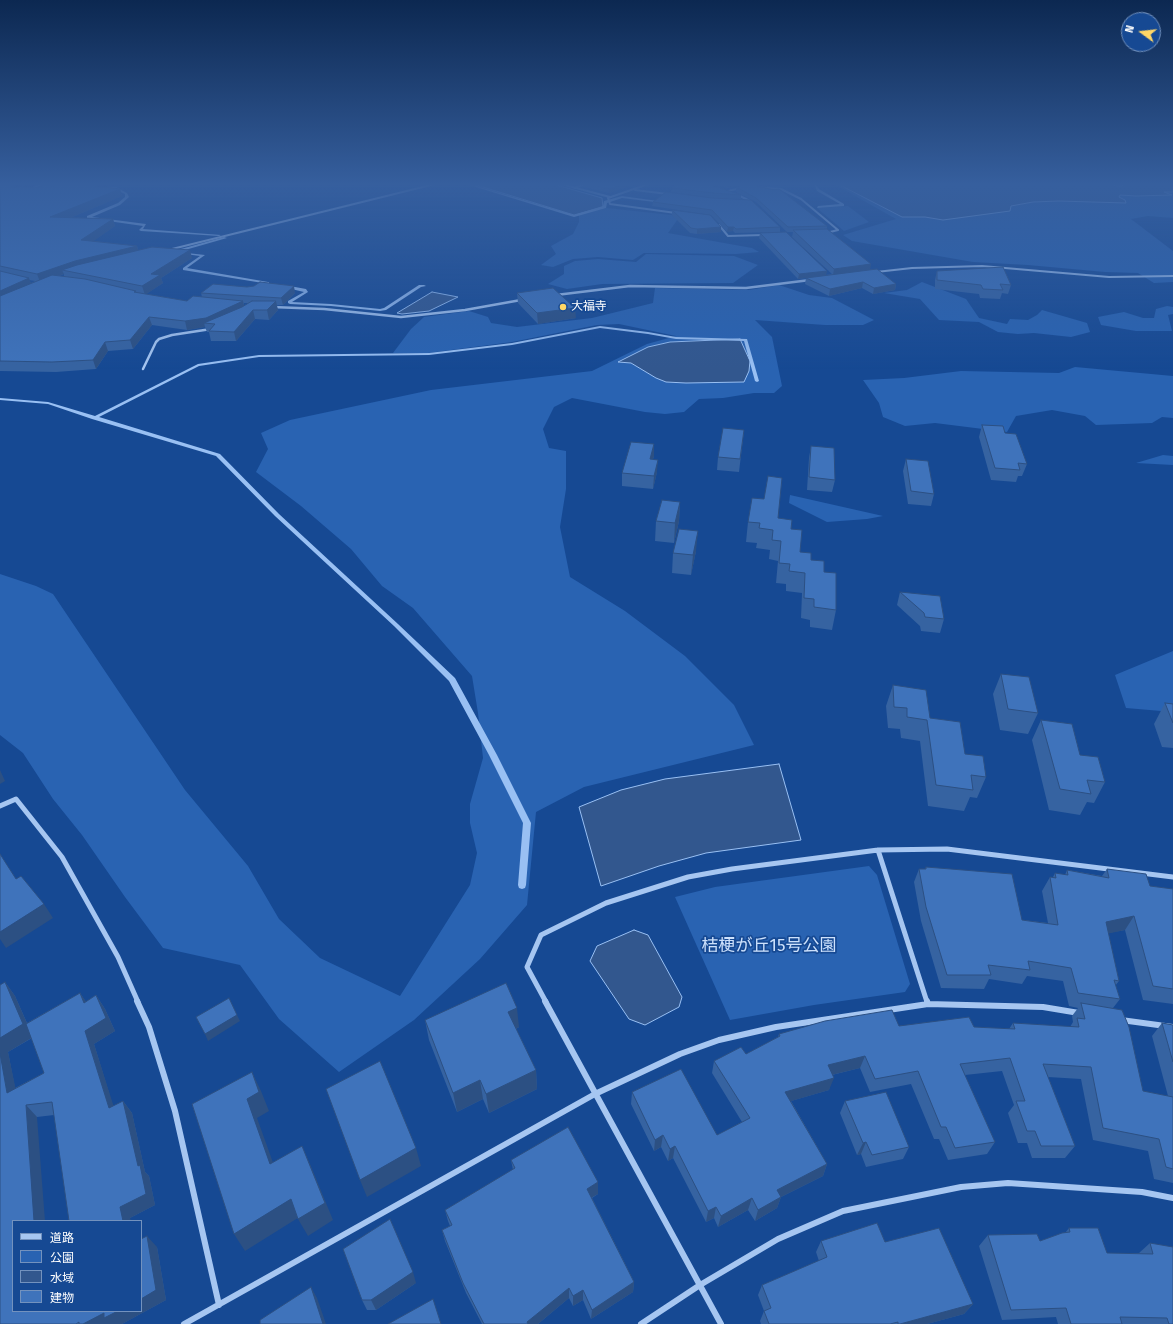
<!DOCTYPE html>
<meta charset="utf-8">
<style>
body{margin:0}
#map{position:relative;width:1173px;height:1324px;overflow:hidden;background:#164993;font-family:"Fira Sans","Noto Sans JP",sans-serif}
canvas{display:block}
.legend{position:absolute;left:12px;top:1220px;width:130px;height:92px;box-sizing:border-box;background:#164993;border:1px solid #7392be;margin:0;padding:5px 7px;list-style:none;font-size:12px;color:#fff}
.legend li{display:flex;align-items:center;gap:8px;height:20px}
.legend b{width:20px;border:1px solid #7392be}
.north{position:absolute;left:1121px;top:12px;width:40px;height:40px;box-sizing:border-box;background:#164993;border:1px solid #7392be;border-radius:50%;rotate:285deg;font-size:11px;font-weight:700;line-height:16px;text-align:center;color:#fff}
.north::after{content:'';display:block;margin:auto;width:14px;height:18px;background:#ffd766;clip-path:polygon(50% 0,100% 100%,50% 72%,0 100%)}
</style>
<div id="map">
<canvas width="1173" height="1324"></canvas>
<ul class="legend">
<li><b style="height:5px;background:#a6c6f1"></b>道路</li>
<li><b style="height:11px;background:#2963b2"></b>公園</li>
<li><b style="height:11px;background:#32578e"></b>水域</li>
<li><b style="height:11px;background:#3f73bb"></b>建物</li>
</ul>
<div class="north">N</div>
</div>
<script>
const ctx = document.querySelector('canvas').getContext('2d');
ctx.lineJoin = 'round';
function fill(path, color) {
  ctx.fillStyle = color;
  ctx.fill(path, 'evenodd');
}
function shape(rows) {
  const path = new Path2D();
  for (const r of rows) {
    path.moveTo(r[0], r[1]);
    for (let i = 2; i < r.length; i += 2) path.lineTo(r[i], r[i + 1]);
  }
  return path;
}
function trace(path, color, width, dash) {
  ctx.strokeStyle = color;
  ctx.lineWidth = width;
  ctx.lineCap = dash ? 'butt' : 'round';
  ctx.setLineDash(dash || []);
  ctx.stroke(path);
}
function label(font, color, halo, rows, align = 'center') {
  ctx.font = font + ' "Fira Sans","Noto Sans JP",sans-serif';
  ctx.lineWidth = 3.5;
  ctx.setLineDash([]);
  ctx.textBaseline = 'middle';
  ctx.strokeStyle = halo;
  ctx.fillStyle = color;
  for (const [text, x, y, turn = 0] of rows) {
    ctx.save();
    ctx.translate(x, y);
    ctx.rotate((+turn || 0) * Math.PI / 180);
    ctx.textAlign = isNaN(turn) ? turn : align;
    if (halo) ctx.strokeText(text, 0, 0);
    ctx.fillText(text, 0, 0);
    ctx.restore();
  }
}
fill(shape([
 [834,184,838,184,902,217,925,217,943,220,1033,202,1059,201,1126,203,1125,200,1118,196,1120,195,1136,196,1150,195,1162,192,1173,192,1173,218,1148,216,1131,219,1173,251,1173,282,1154,283,1138,273,1105,272,1028,265,973,262,852,241,843,235,896,219],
 [848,206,869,222,844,231,817,208],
 [607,208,680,216,668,233,752,248,759,252,736,254,644,253,633,260,598,257,573,259,553,267,541,265,556,254,551,246,573,234,579,222,579,214],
 [646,254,734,256,758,265,733,283,602,284,567,289,548,284,564,274,564,266,575,261,598,259,636,262],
 [922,282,966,299,979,318,1007,324,1010,319,1028,320,1037,315,1042,310,1087,323,1090,332,1071,337,1034,333,1018,334,998,332,979,322,939,320,920,299,884,293,907,290],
 [779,285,809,295,832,298,874,320,863,325,825,325,755,320,772,337,782,386,774,393,754,393,723,398,699,399,684,412,665,414,645,412,572,398,554,407,543,429,549,448,566,451,566,489,560,527,570,577,625,611,685,656,734,705,754,745,584,787,536,812,527,905,480,959,414,1020,339,1072,279,1019,240,965,163,948,125,897,82,835,53,799,23,753,0,735,0,574,36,586,53,594,185,790,248,866,279,919,320,958,400,996,470,885,477,853,470,823,470,804,483,758,478,713,472,676,413,608,382,586,351,549,301,506,256,472,268,449,261,433,290,420,431,390,592,371,647,344,676,336,619,324,597,325,512,342,428,353,393,353,411,329,424,317,469,311,488,317,491,323,517,327,592,318,653,303,655,288,749,290],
 [739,339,750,361,744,382,686,383,666,382,656,378,631,363,619,361,648,347,670,342],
 [1167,306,1173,307,1173,314,1168,315,1172,331,1136,331,1101,325,1098,317,1124,312,1143,318,1154,318,1156,309],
 [1075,367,1173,376,1173,418,1162,417,1152,423,1096,425,1085,416,1052,410,1016,416,1007,432,935,423,905,426,883,417,879,403,863,380,904,378,961,371,1059,373],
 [1163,455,1173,456,1173,465,1136,463],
 [790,495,883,516,867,519,827,522,789,503],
 [1173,651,1173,712,1126,708,1115,675],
 [869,866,877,875,910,984,905,992,814,1005,730,1020,675,897,715,887]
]), '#2963b2');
const water = shape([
 [473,184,553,184,602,198,603,207,574,215,473,184],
 [838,184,1102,184,1120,186,1132,184,1173,184,1173,192,1164,192,1172,195,1136,196,1120,195,1119,197,1125,200,1126,203,1059,201,1033,202,1011,206,1010,211,943,220,925,217,902,217,838,184],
 [432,292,458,297,429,311,402,314,397,313,432,292],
 [740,339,750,361,749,371,744,382,686,383,666,382,656,378,631,363,618,362,648,347,670,342,740,339],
 [779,764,801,840,706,853,659,866,601,886,579,807,621,790,665,779,779,764],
 [634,930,648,935,682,997,679,1007,645,1025,629,1019,590,961,597,946,634,930]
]);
fill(water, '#32578e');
trace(water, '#99c0f3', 1);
fill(shape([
 [49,184,58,184,69,186,68,187,49,184],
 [466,184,470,184,574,215,603,206,604,201,622,196,665,202,663,203,622,198,607,203,606,208,574,217,466,184],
 [814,184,816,184,819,189,844,204,844,206,817,208,818,206,840,204,817,191,814,184],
 [99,187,116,187,127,193,129,197,120,205,92,217,146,224,143,229,221,235,219,236,141,231,139,230,143,226,87,218,87,216,118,203,125,197,125,194,114,189,100,189,99,187],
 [224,237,227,238,178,252,205,255,187,268,268,282,269,282,269,284,183,270,183,268,200,256,170,252,224,237],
 [284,285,306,289,308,292,292,302,331,304,380,309,384,308,419,285,424,285,426,286,421,287,386,310,380,311,331,306,290,304,288,303,288,301,304,292,283,287,282,286,284,285],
 [600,326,648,332,676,337,747,339,759,381,757,382,755,381,744,341,676,339,648,334,600,328,512,345,429,355,259,357,199,366,99,417,220,454,279,514,398,624,455,678,497,755,531,823,526,885,525,888,522,889,519,888,518,885,523,823,489,755,449,681,394,626,275,516,216,456,92,419,48,404,0,400,0,398,48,402,95,416,198,364,259,355,429,353,512,343,600,326]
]), '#99c0f3');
trace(shape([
 [561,184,610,197],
 [648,184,608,198,610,204,676,213],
 [756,187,781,189,801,199,838,230,826,233],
 [574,188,585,184],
 [29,189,45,184],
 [635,190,668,194],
 [728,191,741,188],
 [736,194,752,202],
 [719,225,728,236,763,235],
 [168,250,435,184],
 [876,272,912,268,982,266,1109,277,1173,276]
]), '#a6c6f1', 2);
trace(shape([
 [556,295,630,286,746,288,810,280],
 [272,307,324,309,401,317,465,310,521,300],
 [143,369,156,342,159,339,172,335,211,329]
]), '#a6c6f1', 2.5);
trace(shape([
 [0,806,16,799,62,857,118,957,138,1002],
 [878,850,927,1002],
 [546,1002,527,967,541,935,606,903,688,877,732,869,878,850,947,849,1173,877]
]), '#a6c6f1', 5);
trace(shape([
 [137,1001,149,1027,175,1111,219,1305],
 [545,1001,721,1324],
 [927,1001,928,1004],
 [1121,1020,1173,1027],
 [184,1324,595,1094,680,1054,719,1040,776,1027,928,1004,1043,1007,1079,1013],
 [641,1324,700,1285,778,1239,843,1211,961,1187,1008,1183,1142,1192,1173,1198]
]), '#a6c6f1', 6);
fill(shape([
 [0,184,13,184,14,188,35,188,54,186,120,189,122,196,70,218,113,219,115,226,93,241,137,246,138,250,192,258,161,278,163,283,146,294,187,301,202,297,201,293,295,293,283,305,276,305,278,310,269,320,255,319,236,341,211,341,209,332,207,332,205,327,187,330,152,325,133,349,108,351,96,369,56,372,0,371],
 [64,274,64,276,59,276],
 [29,280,35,281,31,283],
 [244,303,249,303,244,306],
 [584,184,636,184,609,193,584,187],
 [712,184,742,184,741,185,728,188],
 [736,187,827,226,827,229,870,270,896,284,895,290,873,294,862,288,829,296,805,284,806,278,798,279,759,238,760,233,826,275,832,274,792,237,793,232,787,232,756,202,736,192],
 [672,188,741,195,741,199,712,198,671,192],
 [666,192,780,227,780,232,735,233,733,231,727,232,711,215,652,206,653,202],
 [672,210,721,232,697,234,690,233,672,215],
 [937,271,1011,285,1008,294,1002,293,1000,299,980,298,979,294,935,289,935,280],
 [517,293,576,318,538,324,518,303],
 [982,425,1005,433,1027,464,1022,476,1018,476,1016,482,991,480,979,437],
 [744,430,739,472,717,470,718,457],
 [654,444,654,456,653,459,657,472,653,489,622,486,622,473],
 [811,446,835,480,832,492,807,490,809,458],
 [906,459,934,494,931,506,908,504,903,471],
 [680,502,679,521,674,543,655,541,656,521],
 [778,518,791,529,800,552,811,560,824,572,836,610,832,630,810,627,810,620,801,618,802,593,786,591,786,584,776,583,778,561,769,559,770,550,756,548,757,543,746,542,748,522],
 [696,551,691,575,672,573,673,553],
 [900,592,944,619,940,633,921,631,920,626,897,605],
 [1001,674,1038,713,1028,734,1000,730,993,694],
 [893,685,930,718,986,777,977,798,970,797,964,811,928,806,920,741,901,738,900,729,888,728,886,706],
 [1165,703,1173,704,1173,748,1162,747,1154,724],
 [1041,720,1080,755,1105,782,1094,803,1087,802,1080,815,1049,810,1032,740],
 [926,867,1022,920,1048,923,1042,891,1050,877,1053,877,1055,873,1065,875,1067,870,1102,876,1107,869,1150,886,1173,889,1173,1004,1143,1000,1125,930,1108,933,1119,981,1115,986,1120,999,1113,1008,1143,1091,1168,1096,1152,1036,1162,1023,1173,1025,1173,1183,1154,1179,1148,1151,1093,1140,1081,1079,1048,1077,1075,1146,1065,1158,1032,1158,1027,1143,1018,1143,1008,1113,1014,1105,1002,1071,965,1075,995,1142,987,1154,948,1160,939,1139,934,1139,911,1084,870,1092,860,1068,832,1075,829,1090,791,1101,827,1164,823,1176,781,1197,777,1208,755,1221,748,1210,718,1227,714,1218,706,1222,673,1158,668,1161,661,1147,654,1151,631,1104,632,1092,717,1135,742,1122,712,1073,714,1061,746,1054,778,1037,779,1034,899,1026,974,1027,1009,1029,1013,1023,1070,1027,1073,1022,1072,1016,1078,1008,1069,1006,1063,981,1027,976,1022,984,989,979,984,989,941,988,921,921,914,882,919,869,925,869],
 [5,982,15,996,27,1023,80,993,86,1002,96,995,105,1009,115,1031,94,1044,113,1106,123,1101,132,1113,145,1172,149,1176,155,1205,130,1218,54,1115,37,1117,13,1311,157,1247,166,1300,122,1324,0,1324],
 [32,1038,44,1073,15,1088,8,1052],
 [425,1020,519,1027,516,1029,536,1070,537,1089,489,1113,483,1099,457,1112,429,1040],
 [845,1101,909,1147,903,1159,866,1167,861,1154,857,1155,840,1113],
 [511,1160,598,1182,598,1194,592,1198,634,1282,633,1292,591,1319,583,1300,573,1306,569,1298,538,1324,482,1324,466,1293,445,1241,442,1230,450,1226,448,1221,445,1210,513,1170],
 [1069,1228,1107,1253,1139,1253,1150,1243,1173,1324,1058,1324,1056,1317,1002,1320,979,1246,988,1235,1040,1241,1065,1233],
 [821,1241,885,1242,973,1304,964,1314,927,1324,761,1324,760,1321,764,1311,758,1295,762,1285,819,1261,816,1252],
 [416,1283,376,1310,367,1310,362,1300]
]), '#3663a1');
fill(shape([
 [624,184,636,184,609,193,609,189],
 [728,184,742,184,741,185,728,188],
 [120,189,122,196,53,225,50,217],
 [113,219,115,226,84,248,81,240],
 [721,227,721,232,697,234,697,229],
 [728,227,734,227,733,231,727,232],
 [137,246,139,254,62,270,64,274,40,282,37,274,75,261],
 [190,250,192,258,161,278,163,283,145,295,142,286,151,274],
 [871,264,870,271,833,275,834,269],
 [827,271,826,276,806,278,798,279,799,274],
 [29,278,32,286,0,301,0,291],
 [863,282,862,288,829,296,830,289],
 [896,284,895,290,873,294,874,288],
 [294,286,295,293,283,305,281,298],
 [243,301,245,309,204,323,205,327,187,330,185,321],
 [276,301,278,310,269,320,267,310],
 [575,308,576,318,538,324,537,313],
 [253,310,255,319,236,341,234,332],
 [149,317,152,325,133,349,130,340],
 [105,342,108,351,96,369,93,360],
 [654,444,654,456,649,471,650,459],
 [658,460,657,472,653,489,654,476],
 [680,502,679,521,674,543,675,523],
 [698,531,696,551,691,575,693,555],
 [0,770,5,781,0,784],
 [44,904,53,918,6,948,0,939,0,932],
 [1134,916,1125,930,1097,936,1106,922],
 [5,982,15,996,33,1037,8,1052,19,1105,7,1093,0,1053,0,1038],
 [80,993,90,1007,84,1003],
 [96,995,105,1009,115,1031,94,1044,118,1120,109,1108,85,1031],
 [517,1008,519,1027,510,1032,508,1012],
 [237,1015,240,1021,208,1041,205,1034],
 [865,1056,860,1068,823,1077,828,1065],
 [536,1070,537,1089,489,1113,486,1094],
 [252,1072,261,1091,269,1111,257,1118,280,1182,270,1164,247,1099],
 [834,1078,829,1090,781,1104,785,1092],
 [480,1080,483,1099,457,1112,453,1093],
 [123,1101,132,1113,145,1172,149,1176,155,1205,130,1218,131,1221,123,1221,120,1207,138,1166],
 [26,1105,37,1117,45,1221,34,1221],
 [663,1135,661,1147,654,1151,655,1140],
 [866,1142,861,1154,857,1155,863,1143],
 [302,1146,310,1164,333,1220,308,1236,298,1219],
 [675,1146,673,1158,668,1161,670,1149],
 [416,1148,421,1166,367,1197,360,1180],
 [827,1164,823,1176,773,1201,777,1190],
 [598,1182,598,1194,587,1200,587,1189],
 [781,1197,777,1208,755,1221,758,1210],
 [752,1198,748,1210,718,1227,721,1216],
 [291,1199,301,1216,245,1251,234,1234],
 [716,1207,714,1218,706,1222,708,1211],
 [147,1236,157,1247,166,1300,122,1324,83,1324,104,1313,118,1311,141,1311,141,1299],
 [413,1272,416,1283,376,1310,371,1300],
 [634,1282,633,1292,591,1319,592,1310],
 [311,1287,317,1298,326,1324,323,1324],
 [569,1288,569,1298,538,1324,528,1324,527,1322],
 [583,1290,583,1300,573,1306,573,1296],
 [973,1304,964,1314,927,1324,900,1324]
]), '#2c5083');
const building = shape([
 [0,184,13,184,12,187,14,188,22,186,35,188,45,185,54,186,61,184,78,184,120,189,50,217,113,219,81,240,137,246,75,261,37,274,0,266,0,184],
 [588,184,624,184,609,189,588,184],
 [677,184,708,184,741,195,713,193,672,188,677,184],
 [749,184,774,190,779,189,827,226,788,227,756,198,736,187,749,184],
 [666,192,712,198,751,200,780,227,736,229,734,227,728,227,712,210,653,202,666,192],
 [672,210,710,215,721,227,697,229,691,228,672,210],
 [827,229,871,264,834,269,793,230,827,229],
 [786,232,827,271,799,274,760,233,786,232],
 [152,247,190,250,151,274,160,275,142,286,62,270,77,265,152,247],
 [1003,267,1011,285,1000,284,1003,290,983,289,981,285,937,280,937,271,1003,267],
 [877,269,896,284,874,288,863,282,830,289,806,278,877,269],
 [0,271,29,278,0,291,0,271],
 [52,275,85,279,136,291,134,292,187,301,193,296,243,301,206,318,185,321,149,317,130,340,105,342,93,360,52,362,0,361,0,296,52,275],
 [260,282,294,286,281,298,201,293,213,284,247,287,254,286,260,282],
 [553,288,575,308,537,313,517,293,553,288],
 [252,301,276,301,267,310,253,310,234,332,209,331,215,324,204,323,242,307,252,301],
 [982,425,1003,426,1005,433,1016,434,1027,464,1018,463,1020,470,995,468,982,425],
 [723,428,744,430,740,459,718,457,723,428],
 [631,442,654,444,650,459,658,460,654,476,622,473,631,442],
 [811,446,834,448,835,480,809,477,811,446],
 [906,459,928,461,934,494,911,491,906,459],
 [768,476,782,478,778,518,792,520,791,529,802,530,800,552,811,553,811,560,824,561,824,572,836,573,836,610,814,607,814,599,804,598,805,573,789,571,790,564,779,563,781,541,772,540,773,530,759,528,760,523,748,522,752,498,764,499,768,476],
 [662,500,680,502,675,523,656,521,662,500],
 [679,529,698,531,693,555,673,553,679,529],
 [900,592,940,596,944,619,925,617,924,613,900,592],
 [1001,674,1029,677,1038,713,1008,709,1001,674],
 [893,685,926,690,930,718,960,722,965,754,983,756,986,777,971,775,973,790,936,785,927,720,907,717,907,708,894,707,893,685],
 [1165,703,1173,704,1173,723,1165,703],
 [1041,720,1072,724,1080,755,1098,757,1105,782,1087,780,1091,794,1060,789,1041,720],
 [0,854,16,879,21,876,44,904,0,932,0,854],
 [926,867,1012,874,1022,920,1058,925,1050,877,1056,878,1055,873,1068,875,1067,870,1109,878,1107,869,1146,874,1150,886,1173,889,1173,989,1153,986,1134,916,1106,922,1119,981,1114,980,1120,999,1078,993,1071,968,1028,961,1030,970,988,965,991,975,947,975,926,907,919,869,926,869,926,867],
 [5,982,23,1024,0,1038,0,985,5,982],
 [506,983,517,1008,508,1012,536,1070,486,1094,480,1080,453,1093,425,1020,506,983],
 [80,993,84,1003,96,995,106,1018,85,1031,109,1108,123,1101,138,1166,140,1165,146,1194,120,1207,123,1221,69,1221,52,1102,26,1105,34,1221,13,1221,13,1311,118,1311,104,1318,104,1313,83,1324,79,1324,79,1322,76,1324,0,1324,0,1053,7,1093,44,1073,26,1024,80,993],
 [229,998,237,1015,205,1034,196,1017,229,998],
 [1081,1003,1122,1010,1129,1027,1143,1091,1173,1097,1173,1169,1166,1167,1159,1139,1103,1128,1091,1067,1043,1064,1075,1146,1041,1146,1035,1131,1027,1131,1016,1101,1025,1101,1010,1058,960,1064,995,1142,955,1148,946,1127,941,1127,918,1071,875,1079,865,1056,828,1065,834,1078,785,1092,827,1164,777,1190,781,1197,758,1210,752,1198,721,1216,716,1207,708,1211,675,1146,670,1149,663,1135,655,1140,632,1092,681,1069,717,1135,750,1118,714,1061,741,1047,746,1054,780,1036,779,1034,825,1021,892,1010,899,1026,969,1017,974,1027,1015,1029,1013,1023,1079,1027,1077,1018,1085,1019,1081,1003],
 [1162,1023,1173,1025,1173,1062,1162,1023],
 [380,1061,416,1148,360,1180,326,1089,380,1061],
 [252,1072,259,1092,247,1099,270,1164,302,1146,325,1203,298,1219,291,1199,234,1234,192,1104,252,1072],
 [886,1092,909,1147,872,1155,866,1142,863,1143,845,1101,886,1092],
 [568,1127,598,1182,587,1189,634,1282,592,1310,583,1290,573,1296,569,1288,527,1322,528,1324,484,1324,463,1283,442,1230,452,1225,445,1210,515,1168,511,1160,568,1127],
 [390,1219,413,1272,371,1300,362,1300,343,1249,390,1219],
 [877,1223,885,1242,939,1228,973,1304,900,1324,898,1324,898,1322,890,1324,769,1324,764,1311,771,1308,762,1285,827,1257,821,1241,877,1223],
 [1069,1228,1098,1228,1107,1253,1153,1254,1150,1243,1173,1247,1173,1324,1169,1324,1167,1318,1120,1317,1122,1324,1071,1324,1066,1308,1011,1310,988,1235,1037,1234,1040,1241,1062,1233,1070,1232,1069,1228],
 [147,1236,156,1290,141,1299,141,1239,147,1236],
 [311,1287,323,1324,260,1324,260,1320,311,1287],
 [433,1299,441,1324,388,1324,433,1299]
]);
fill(building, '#3f73bb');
trace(building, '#2c5083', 1);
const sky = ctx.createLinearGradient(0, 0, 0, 369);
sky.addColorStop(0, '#0c2851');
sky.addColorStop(0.5, '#365f9e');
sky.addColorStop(1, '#365f9e00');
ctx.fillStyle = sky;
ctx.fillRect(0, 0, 1173, 369);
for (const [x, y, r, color] of [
 [563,307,4,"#ffd766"]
]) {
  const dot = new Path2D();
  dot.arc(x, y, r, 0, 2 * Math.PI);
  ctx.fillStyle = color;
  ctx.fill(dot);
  trace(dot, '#164993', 1.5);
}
label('12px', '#fff', '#164993', [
 ["大福寺",571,307]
], 'left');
label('17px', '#cde1fc', '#164993', [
 ["桔梗が丘15号公園",769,946]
]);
</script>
